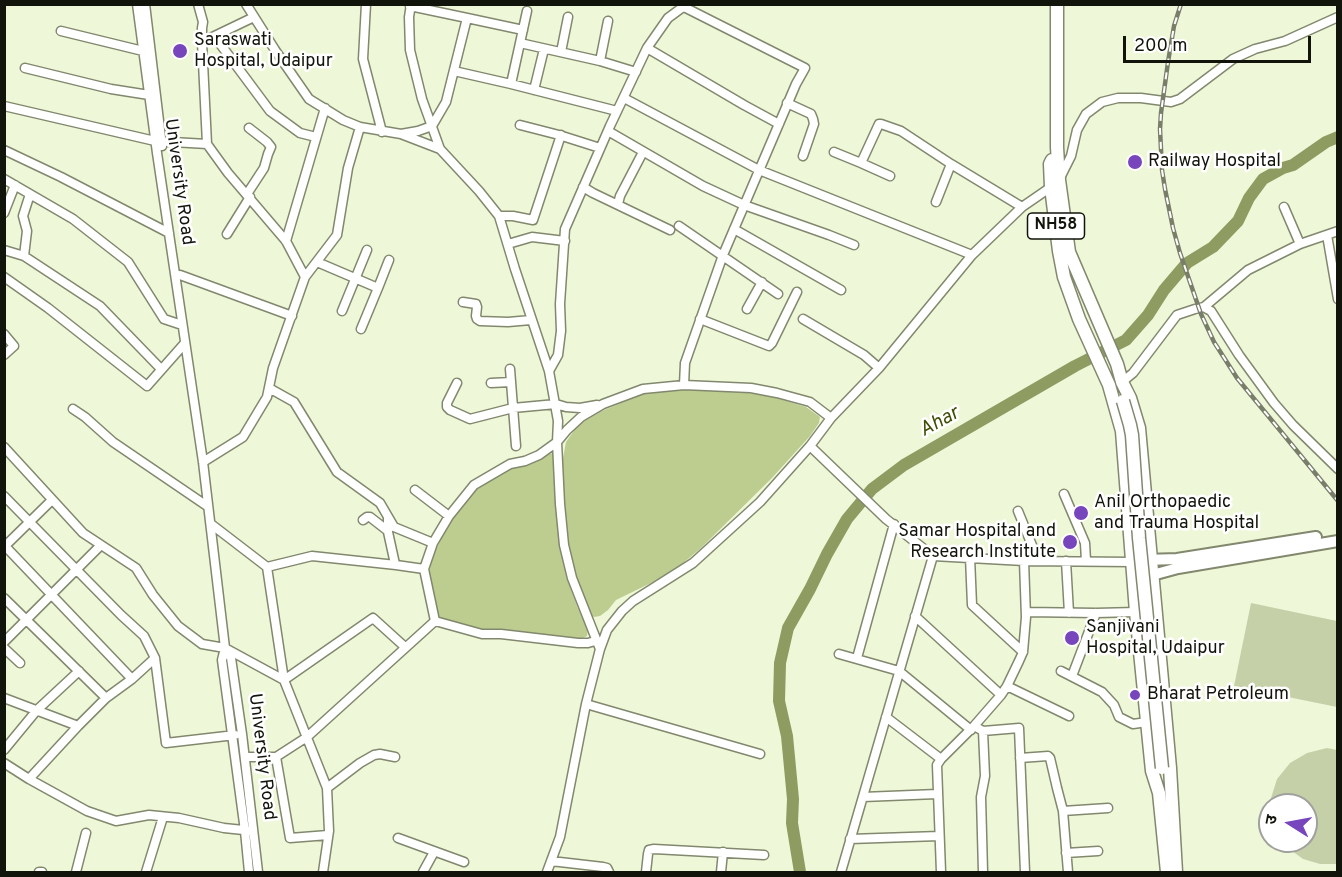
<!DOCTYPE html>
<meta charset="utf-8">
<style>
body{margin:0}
#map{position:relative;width:1342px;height:877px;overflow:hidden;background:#eff7d9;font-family:Overpass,"Noto Sans Devanagari",sans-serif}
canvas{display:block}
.frame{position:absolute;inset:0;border:6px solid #11140a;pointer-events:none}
.north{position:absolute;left:1258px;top:793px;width:60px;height:60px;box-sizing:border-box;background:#fff;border:2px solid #a0a19d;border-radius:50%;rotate:281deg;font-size:16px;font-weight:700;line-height:24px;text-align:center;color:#11140a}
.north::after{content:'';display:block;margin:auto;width:21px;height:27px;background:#7745bc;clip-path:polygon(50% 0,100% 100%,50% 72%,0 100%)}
.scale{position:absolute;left:1123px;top:36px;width:188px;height:27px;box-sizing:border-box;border:3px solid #11140a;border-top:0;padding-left:8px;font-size:18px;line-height:21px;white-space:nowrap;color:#11140a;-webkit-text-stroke:4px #fff;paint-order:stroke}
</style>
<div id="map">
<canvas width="1342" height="877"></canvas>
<div class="frame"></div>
<div class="north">उ</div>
<div class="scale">200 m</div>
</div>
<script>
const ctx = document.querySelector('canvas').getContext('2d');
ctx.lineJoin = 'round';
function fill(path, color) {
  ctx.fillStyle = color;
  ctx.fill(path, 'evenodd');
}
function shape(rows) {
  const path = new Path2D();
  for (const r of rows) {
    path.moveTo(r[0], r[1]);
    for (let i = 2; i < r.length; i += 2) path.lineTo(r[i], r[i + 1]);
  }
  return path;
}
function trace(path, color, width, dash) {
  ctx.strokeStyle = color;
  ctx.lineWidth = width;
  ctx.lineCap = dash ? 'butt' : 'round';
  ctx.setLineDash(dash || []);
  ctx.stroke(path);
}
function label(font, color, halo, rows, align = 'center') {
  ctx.font = font + ' Overpass,sans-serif';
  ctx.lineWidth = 5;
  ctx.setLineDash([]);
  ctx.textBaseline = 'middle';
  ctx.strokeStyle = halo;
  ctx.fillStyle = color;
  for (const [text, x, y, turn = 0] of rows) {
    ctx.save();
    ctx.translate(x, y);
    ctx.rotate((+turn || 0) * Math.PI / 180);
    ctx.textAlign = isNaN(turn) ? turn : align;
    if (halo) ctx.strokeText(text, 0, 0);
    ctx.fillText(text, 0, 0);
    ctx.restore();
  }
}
fill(shape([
 [1251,603,1337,621,1337,707,1234,686],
 [1327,748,1337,750,1337,864,1320,864,1303,859,1288,848,1283,841,1306,841,1306,805,1271,805,1271,798,1277,779,1290,763,1307,753]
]), '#c6d0a8');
fill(shape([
 [675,389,726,390,756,394,776,398,806,407,820,417,819,423,810,436,772,478,701,548,682,564,653,582,616,600,608,610,600,616,594,617,587,612,571,564,568,542,563,486,563,458,566,442,578,425,602,411,626,401,649,392],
 [548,453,554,454,557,513,566,576,577,606,588,630,587,636,583,638,560,638,483,632,438,618,429,577,431,559,453,516,472,494,492,477,515,465,539,460]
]), '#bdcc8f');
trace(shape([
 [800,872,792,823,793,799,787,736,779,701,780,663,788,628,810,589,827,554,847,519,872,489,904,465,1075,366,1126,340,1148,315,1164,290,1187,263,1213,247,1238,221,1249,198,1263,179,1283,168,1293,165,1326,142,1338,137]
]), '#8e9b61', 12);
const minor = shape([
 [137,4,157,153,203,462,225,648,231,658,242,734,258,872],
 [145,4,162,146],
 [198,4,203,22,202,28,202,42],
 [246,4,275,50,309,99,343,120,360,127,401,134,440,149],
 [366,4,363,59,382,132],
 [411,4,409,17,410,50,422,99,440,149,479,191,499,216,515,269,549,371,558,421,557,442,560,504,564,545,572,578,600,649],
 [684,7,805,68,796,84,723,255,685,363,684,385],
 [467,18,523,30],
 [61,31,143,51],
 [215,37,270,111,300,133,316,137],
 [520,43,600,61,636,72],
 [647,48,744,105,779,124],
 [561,52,568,17],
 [600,61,608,21],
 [25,68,111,89,149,95],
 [454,71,511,84,617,111],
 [511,84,527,11],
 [534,90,544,49],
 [624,98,759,170,972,255],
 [787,103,811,114,813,119,814,124,803,156],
 [4,106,155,141,207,144,202,42,254,17],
 [520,125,559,135,600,148],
 [608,131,703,186,744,205,829,235,854,245],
 [401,134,418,131,432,126,446,102,467,18,410,6],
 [4,150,61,177,169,233],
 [834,152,861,163,879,124,881,124,901,131,951,164,1022,207],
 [861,163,890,176],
 [4,179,73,219,128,262,164,319,182,325],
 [583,187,593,193,670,230],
 [247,194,264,168,268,154,271,147,267,142,249,128],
 [936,202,951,164],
 [618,204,620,196,643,152],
 [1284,207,1300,244],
 [4,213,15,185],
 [499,216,513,216,533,220,561,135],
 [679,226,778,294],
 [734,229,841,290],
 [227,234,250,197],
 [1327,235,1338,299],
 [286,241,325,108],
 [508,244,532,237,565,241],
 [4,250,24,256,100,306,161,369],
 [24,256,27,231,23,216,30,194],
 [317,262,378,288,389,260],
 [180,275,292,316],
 [4,277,48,308,147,386,185,343],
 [305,277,337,235,348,168,360,127],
 [463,302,476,304,477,307,476,316,477,319,480,321,508,322,531,320],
 [1204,307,1248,270,1300,244,1338,231],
 [747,309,762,282],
 [342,311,367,250],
 [700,319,769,346,772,343,797,292],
 [803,319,864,355,879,368],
 [361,329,378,288],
 [4,334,14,346,4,355],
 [510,369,516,446],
 [549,371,558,355,561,331,560,304,565,229,610,126,647,48,668,18,687,4],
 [1122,382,1133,373,1177,315,1195,309,1204,307,1207,309,1211,311,1239,355,1274,403,1293,425,1338,469],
 [457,383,447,403,447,407,450,410,470,419,513,408,556,404,566,407,580,408,597,405],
 [491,383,511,382],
 [269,388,294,402,337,472,380,503,394,527,433,543],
 [73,409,85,417,113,442,207,506],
 [810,446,886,519,933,556],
 [4,447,83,533,136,568,153,595,178,626,202,644,225,648,284,680,327,788,329,831,323,872],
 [203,462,243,437,267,397,273,368,305,277,286,241,228,173,207,144],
 [415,490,449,516],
 [1064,494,1085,543,1086,561],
 [4,496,121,615,144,636,155,658],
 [1018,511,1038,560],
 [388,518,388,532,395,564],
 [363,520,367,517,370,517,388,531],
 [211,524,267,567,284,680,373,618,405,647],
 [4,545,132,679,106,698],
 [4,547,52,500],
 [970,557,972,605,1023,652],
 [1066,561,1069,613],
 [267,567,312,556,396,565,424,569,435,621,482,634,501,634,578,643,588,643,595,641],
 [424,569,433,543,449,516,474,485,510,464,525,461,539,455,557,442,567,430,581,417,603,404,643,389,684,385,751,388,777,393,810,402,831,418],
 [4,598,106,698,78,726,4,698],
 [1027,612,1096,613,1136,612],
 [915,616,1001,695],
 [4,642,101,545],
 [4,648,20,663],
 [225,648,222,660,245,831,249,872],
 [839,654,899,671,971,730],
 [857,658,894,524],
 [1061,671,1102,692,1114,705,1119,717,1133,724,1147,722],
 [1072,676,1096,613],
 [132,679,155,658,166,743,235,735],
 [1007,686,1069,716],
 [586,704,760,754],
 [886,717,941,759],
 [974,726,983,731,1019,728,1025,872],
 [4,750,37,710,79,671],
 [245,757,276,757,307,737,435,621],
 [276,757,290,838,328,835],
 [1020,758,1048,756,1050,758,1057,788,1063,811],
 [4,763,29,779,78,726],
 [29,779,87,811,116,821,149,815,179,818,224,828,253,831],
 [327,788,360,763,374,755,380,754,395,757],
 [863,797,937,794],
 [398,838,464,862],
 [850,839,939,836],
 [1066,853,1098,851],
 [551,861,603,867,607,868,609,872],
 [39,872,42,872],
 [76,872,86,833],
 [146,872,163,817],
 [423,872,434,852],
 [547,872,560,837,586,704,600,649,607,630,622,611,633,601,693,563,760,502,810,446,831,418,879,368,972,255,1022,207,1051,187,1059,180,1071,156,1077,130,1086,114,1102,102,1118,98,1141,98,1171,102,1180,99,1233,59,1255,49,1285,41,1338,17],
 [646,872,648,854,649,850,654,849,764,855],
 [721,872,723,852],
 [841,872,933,556,1024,561,1132,562],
 [941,872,937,765,941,759,974,726,1001,695,1007,686,1019,661,1023,652,1026,617,1024,561],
 [983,872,981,797,985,776,983,731],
 [1068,872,1063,811,1108,808]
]);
const major = shape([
 [1144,560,1177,559,1316,537],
 [1145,577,1178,568,1338,541]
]);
const highway = shape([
 [1057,4,1057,147,1059,180,1069,252,1117,364,1122,382,1130,398,1139,428,1170,768,1176,872],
 [1052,160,1050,164,1051,187,1059,251,1064,277,1079,319,1109,385,1122,431,1136,612,1152,771,1159,793,1167,872]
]);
trace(minor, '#81886d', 11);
trace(major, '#81886d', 14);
trace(highway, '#81886d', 15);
trace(minor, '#fff', 8);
trace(major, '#fff', 10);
trace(highway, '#fff', 12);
const rail = shape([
 [1181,4,1174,26,1168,62,1161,113,1160,129,1162,170,1165,189,1173,228,1180,253,1201,314,1214,342,1237,378,1338,501]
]);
trace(rail, '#797e6b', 4.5);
trace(rail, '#fff', 2, [7]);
const highwayBridge = shape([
 [1123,401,1130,425,1132,435,1139,538,1162,768]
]);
trace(highwayBridge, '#81886d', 15, []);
trace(highwayBridge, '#fff', 12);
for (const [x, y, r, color] of [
 [180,51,8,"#7745bc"],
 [1135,162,8,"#7745bc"],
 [1081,513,8,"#7745bc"],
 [1070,542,8,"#7745bc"],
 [1072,638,8,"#7745bc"],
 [1135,695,6,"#7745bc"]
]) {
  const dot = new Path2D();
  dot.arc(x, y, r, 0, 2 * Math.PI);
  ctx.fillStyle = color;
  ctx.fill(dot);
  trace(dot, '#fff', 2);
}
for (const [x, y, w] of [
 [1056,226,57]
]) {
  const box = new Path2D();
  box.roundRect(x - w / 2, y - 13, w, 26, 4.5);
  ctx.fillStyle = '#fff';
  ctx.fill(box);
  trace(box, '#11140a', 1.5);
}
label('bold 16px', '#11140a', null, [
 ["NH58",1056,226]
]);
label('18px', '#11140a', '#fff', [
 ["Saraswati",194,41],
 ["Hospital, Udaipur",194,62],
 ["Railway Hospital",1148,162],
 ["Anil Orthopaedic",1094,503],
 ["and Trauma Hospital",1094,524],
 ["Samar Hospital and",1056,532,"right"],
 ["Research Institute",1056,553,"right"],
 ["Sanjivani",1086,628],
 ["Hospital, Udaipur",1086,649],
 ["Bharat Petroleum",1147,695]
], 'left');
label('18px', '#11140a', '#fff', [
 ["University Road",178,182,82],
 ["University Road",261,757,83]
]);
label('italic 20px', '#414d05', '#fff', [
 ["Ahar",940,423,-29]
]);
</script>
